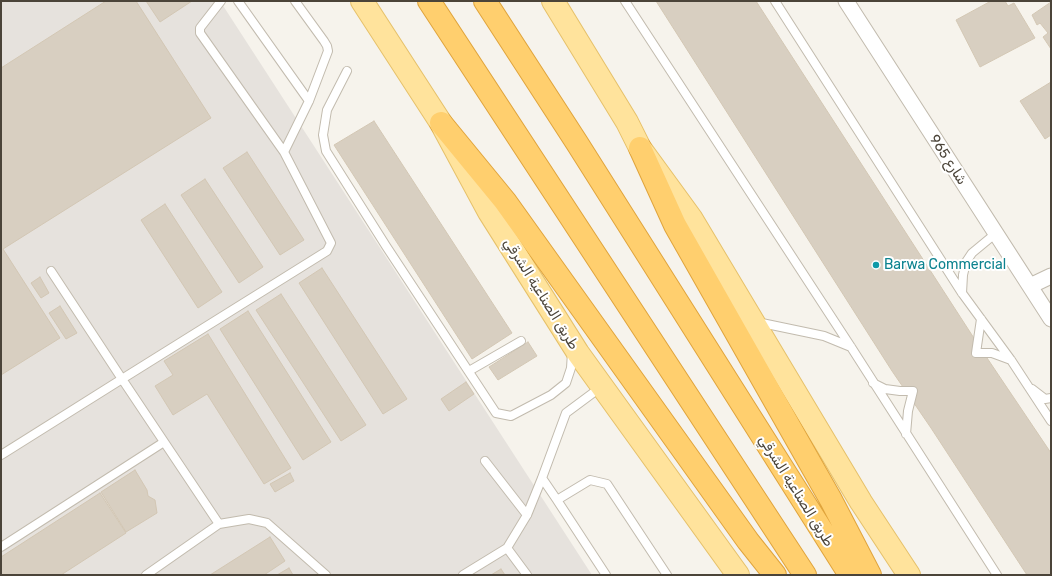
<!DOCTYPE html>
<meta charset="utf-8">
<style>
body{margin:0}
#map{position:relative;width:1052px;height:576px;overflow:hidden;background:#f6f3ec;font-family:Rubik,sans-serif}
canvas{display:block}
.frame{position:absolute;inset:0;border:2px solid #4b4439;pointer-events:none}
</style>
<div id="map">
<canvas width="1052" height="576"></canvas>
<div class="frame"></div>
</div>
<script>
const ctx = document.querySelector('canvas').getContext('2d');
ctx.lineJoin = 'round';
function fill(path, color) {
  ctx.fillStyle = color;
  ctx.fill(path, 'evenodd');
}
function shape(rows) {
  const path = new Path2D();
  for (const r of rows) {
    path.moveTo(r[0], r[1]);
    for (let i = 2; i < r.length; i += 2) path.lineTo(r[i], r[i + 1]);
  }
  return path;
}
function trace(path, color, width, dash) {
  ctx.strokeStyle = color;
  ctx.lineWidth = width;
  ctx.lineCap = dash ? 'butt' : 'round';
  ctx.setLineDash(dash || []);
  ctx.stroke(path);
}
function label(font, color, halo, rows, align = 'center') {
  ctx.font = font + ' Rubik,"Noto Sans Arabic",sans-serif';
  ctx.lineWidth = 4;
  ctx.setLineDash([]);
  ctx.textBaseline = 'middle';
  ctx.strokeStyle = halo;
  ctx.fillStyle = color;
  for (const [text, x, y, turn = 0] of rows) {
    ctx.save();
    ctx.translate(x, y);
    ctx.rotate((+turn || 0) * Math.PI / 180);
    ctx.textAlign = isNaN(turn) ? turn : align;
    if (halo) ctx.strokeText(text, 0, 0);
    ctx.fillText(text, 0, 0);
    ctx.restore();
  }
}
fill(shape([
 [1,1,220,1,592,575,1,575]
]), '#e6e2dd');
const building = shape([
 [106,1,136,1,211,118,3,249,60,338,1,375,1,68,106,1],
 [146,1,192,1,160,22,146,1],
 [656,1,756,1,981,349,1051,453,1051,575,1027,575,931,428,892,371,656,1],
 [991,1,1005,1,1008,6,1014,3,1035,38,980,67,956,20,991,1],
 [1051,2,1051,49,1043,37,1048,33,1040,23,1037,25,1032,15,1051,2],
 [1051,82,1051,135,1045,139,1020,101,1051,82],
 [374,121,512,333,472,359,334,145,374,121],
 [247,152,304,240,280,255,223,168,247,152],
 [205,179,263,267,239,283,181,195,205,179],
 [165,204,222,292,198,308,141,220,165,204],
 [322,268,407,399,383,414,299,283,322,268],
 [40,277,49,293,41,298,31,283,40,277],
 [281,294,366,425,341,441,256,310,281,294],
 [60,306,77,333,66,339,49,313,60,306],
 [248,311,331,442,303,460,220,329,248,311],
 [208,334,291,468,264,484,207,394,173,415,155,386,173,375,164,361,208,334],
 [528,342,537,356,498,380,489,367,528,342],
 [466,382,474,394,449,411,441,399,466,382],
 [135,470,147,490,148,496,155,500,157,513,126,532,101,492,135,470],
 [290,473,294,481,275,492,270,484,290,473],
 [100,493,126,533,61,575,1,575,1,557,100,493],
 [270,537,285,561,264,575,210,575,270,537],
 [289,568,293,575,277,575,289,568],
 [501,569,505,575,491,575,501,569]
]);
fill(building, '#d8cfc1');
trace(building, '#d3c7b4', 1);
const lane = shape([
 [221,1,200,28,200,33,284,152],
 [238,1,309,101],
 [625,1,851,347,997,575],
 [775,1,962,293,1011,360,1051,421],
 [347,71,327,110,323,135,326,151,386,246,496,413,511,416,551,395,566,383,571,368,572,352],
 [962,293,963,275,966,262,972,253,995,234],
 [981,319,976,353,992,353,1011,360],
 [757,322,824,336,851,347],
 [469,371,521,341],
 [873,383,885,389,900,391,913,391,908,411,906,434],
 [1032,389,1045,399,1051,398],
 [1,455,122,379,51,271],
 [485,461,527,515],
 [542,478,557,500,590,480,607,484,667,575],
 [557,500,606,575],
 [219,524,122,379,327,251,331,243,284,152,309,101,328,51,327,46,324,41,295,1],
 [1,547,164,442],
 [146,575,219,524,249,519,267,523,326,575],
 [463,575,507,548],
 [527,575,507,548,527,515,542,478,566,413,601,387]
]);
const street = shape([
 [846,1,1051,319],
 [1030,286,1051,276]
]);
const primary = shape([
 [362,1,441,123,489,212,578,353,738,575],
 [553,1,627,122,640,148,691,218,861,502,909,575]
]);
const highway = shape([
 [429,1,805,575],
 [485,1,577,143,850,575],
 [441,123,505,201,748,541,775,575],
 [640,148,675,225,831,500,870,575]
]);
trace(lane, '#c2bbae', 10);
trace(street, '#c2bbae', 17);
trace(primary, '#e6c16a', 24);
trace(highway, '#e0a43c', 24);
trace(lane, '#fff', 8);
trace(street, '#fff', 15);
trace(primary, '#ffe39c', 22);
trace(highway, '#ffcf6e', 22);
for (const [x, y, r, color] of [
 [876,265,4,"#0f9aa8"]
]) {
  const dot = new Path2D();
  dot.arc(x, y, r, 0, 2 * Math.PI);
  ctx.fillStyle = color;
  ctx.fill(dot);
  trace(dot, '#fff', 1.5);
}
label('14px', '#4b4439', '#fff', [
 ["شارع 965",948,160,57],
 ["طريق الصناعية الشرقي",541,294,58],
 ["طريق الصناعية الشرقي",796,491,58]
]);
label('14px', '#0d838f', '#fff', [
 ["Barwa Commercial",884,265]
], 'left');
</script>
